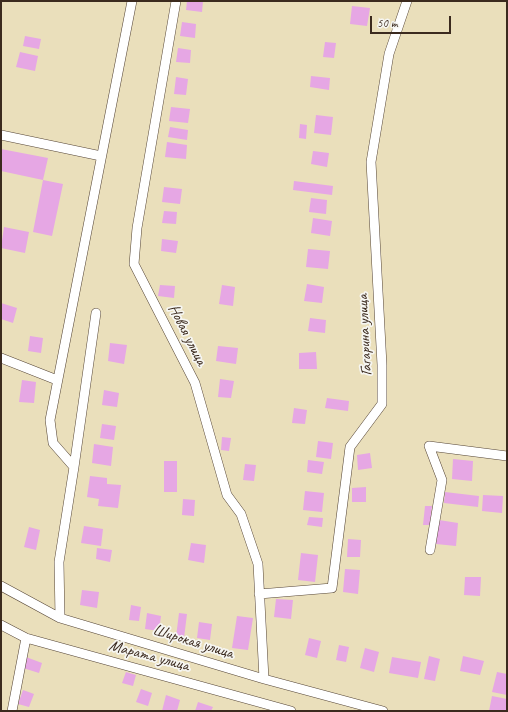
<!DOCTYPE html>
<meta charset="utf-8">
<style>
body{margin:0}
#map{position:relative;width:508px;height:712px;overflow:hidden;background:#eadfbb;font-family:Caveat,sans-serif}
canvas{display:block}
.frame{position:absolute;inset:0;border:2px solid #3b2a1e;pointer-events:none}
.scale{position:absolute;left:370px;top:16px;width:81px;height:18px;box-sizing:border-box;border:2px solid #3b2a1e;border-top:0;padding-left:5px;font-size:12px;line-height:14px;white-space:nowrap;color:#3b2a1e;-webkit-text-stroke:3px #f6f6f2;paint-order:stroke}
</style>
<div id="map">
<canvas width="508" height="712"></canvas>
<div class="frame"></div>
<div class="scale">50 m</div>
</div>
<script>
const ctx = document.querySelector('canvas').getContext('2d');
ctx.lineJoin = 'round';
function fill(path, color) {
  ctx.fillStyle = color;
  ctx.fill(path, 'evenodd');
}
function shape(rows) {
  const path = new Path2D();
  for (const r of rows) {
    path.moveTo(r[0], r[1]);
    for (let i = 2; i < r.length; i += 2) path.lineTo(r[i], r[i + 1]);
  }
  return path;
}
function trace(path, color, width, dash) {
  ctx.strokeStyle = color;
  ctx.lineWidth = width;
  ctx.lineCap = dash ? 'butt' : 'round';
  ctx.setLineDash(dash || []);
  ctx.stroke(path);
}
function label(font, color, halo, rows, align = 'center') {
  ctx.font = font + ' Caveat,sans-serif';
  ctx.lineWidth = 3.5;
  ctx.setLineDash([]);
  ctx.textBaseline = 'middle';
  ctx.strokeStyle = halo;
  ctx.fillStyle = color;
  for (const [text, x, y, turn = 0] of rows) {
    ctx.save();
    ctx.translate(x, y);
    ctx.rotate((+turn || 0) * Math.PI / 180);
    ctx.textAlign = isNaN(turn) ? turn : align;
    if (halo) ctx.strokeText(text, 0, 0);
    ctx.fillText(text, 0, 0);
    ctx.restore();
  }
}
fill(shape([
 [187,1,203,1,202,12,186,10],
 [352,6,370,8,367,26,350,24],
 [182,22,196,24,195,38,180,36],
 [25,36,41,39,39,49,23,46],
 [325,42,336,43,334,58,323,57],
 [178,48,191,50,190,63,176,62],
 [20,52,38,56,35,71,16,67],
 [311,76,330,78,329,90,310,87],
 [176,77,188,79,186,95,174,94],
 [171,107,190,109,188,123,169,121],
 [316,115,333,117,331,135,314,133],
 [300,124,307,125,306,139,299,138],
 [170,127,188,130,187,140,168,137],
 [167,142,187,145,186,159,165,157],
 [1,149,48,158,43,180,1,171],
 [313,151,329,153,327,167,311,164],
 [43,180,63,184,52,236,33,232],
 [294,181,333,186,332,195,293,190],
 [164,187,182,189,180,204,162,202],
 [311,198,327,200,326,214,309,212],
 [164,211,177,212,176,224,162,223],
 [313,218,332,221,330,236,311,233],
 [4,227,29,232,25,253,1,248],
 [162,239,178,241,176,253,161,251],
 [308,249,330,251,328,269,306,267],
 [307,284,324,287,322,303,304,301],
 [160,285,175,286,174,298,158,296],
 [222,285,235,287,233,306,219,304],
 [1,303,17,308,13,323,1,319],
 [310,318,326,320,325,333,308,331],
 [30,336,43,338,41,353,28,351],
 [110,343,127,345,124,364,108,361],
 [218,346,238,348,236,364,216,361],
 [316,352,317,369,299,369,299,353],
 [220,379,234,381,231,398,218,397],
 [22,380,36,382,34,403,19,402],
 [104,390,119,393,117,407,102,405],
 [327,398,349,401,348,411,325,408],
 [294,408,307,410,305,424,292,423],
 [102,424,116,426,114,440,100,438],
 [222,437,231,438,229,451,221,450],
 [318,441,333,443,331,459,316,457],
 [94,444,113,447,111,466,92,463],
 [370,453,372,468,358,470,357,455],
 [453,459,473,461,472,481,452,479],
 [308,460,324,462,322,474,307,472],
 [164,461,177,461,177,492,164,492],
 [245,464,256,465,254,481,243,480],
 [90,476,107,478,107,484,121,485,118,508,98,506,99,499,87,497],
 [366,487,366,502,352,502,352,488],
 [305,491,324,493,322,512,303,510],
 [445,492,479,496,478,507,444,503],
 [483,495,503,496,502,513,482,511],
 [183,499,195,500,194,516,182,515],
 [425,506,432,506,430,525,423,525],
 [309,517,323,518,322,527,307,525],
 [439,520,458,523,456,546,436,544],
 [84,526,103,529,101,546,81,543],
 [29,527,40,530,36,550,24,547],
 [348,539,361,540,360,557,347,557],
 [191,543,206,545,204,563,188,560],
 [97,548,112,550,110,562,96,559],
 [301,553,318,555,315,582,298,580],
 [345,569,360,570,358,594,343,592],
 [465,577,481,577,480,596,464,595],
 [82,590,99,592,97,608,80,605],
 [276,599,293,600,291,619,274,617],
 [131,605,141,607,139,621,129,620],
 [147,613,161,616,159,631,145,629],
 [179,613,187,614,184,638,176,637],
 [237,616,253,618,248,650,232,648],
 [199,622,212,624,210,640,197,638],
 [309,638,321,641,317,658,305,655],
 [339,645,349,647,346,662,336,660],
 [365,648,379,652,374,672,360,668],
 [429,656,440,659,435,681,424,679],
 [463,656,484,661,480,675,460,671],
 [26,657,42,663,39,673,23,668],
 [392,657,421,662,418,678,389,673],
 [126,672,136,675,133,686,122,683],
 [497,672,507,674,507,695,492,692],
 [141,689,152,693,148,706,136,702],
 [23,690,34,694,29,707,18,704],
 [166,695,180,700,177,711,162,711],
 [492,696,507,699,507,711,489,711],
 [198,702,213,707,211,711,195,711]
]), '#e6a7e4');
const minor = shape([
 [176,1,137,228,134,264,195,383,227,495,241,514,258,564,264,679],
 [1,135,101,156],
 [1,358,57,380],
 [74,467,96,313],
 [430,550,442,480,429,446,507,456],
 [1,586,60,618,264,679,383,711],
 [259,594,332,588,350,447,382,404,382,365,371,162,389,54,407,1],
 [60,618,59,562,74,467,53,443,50,420,132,1],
 [1,625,26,638,291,711],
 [12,711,26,638]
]);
trace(minor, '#554536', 10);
trace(minor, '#fff', 9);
label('16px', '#3b2a1e', '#f6f6f2', [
 ["Новая улица",187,335,63],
 ["Гагарина улица",365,335,-93],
 ["Широкая улица",193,642,17],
 ["Марата улица",149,656,15]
]);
</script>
